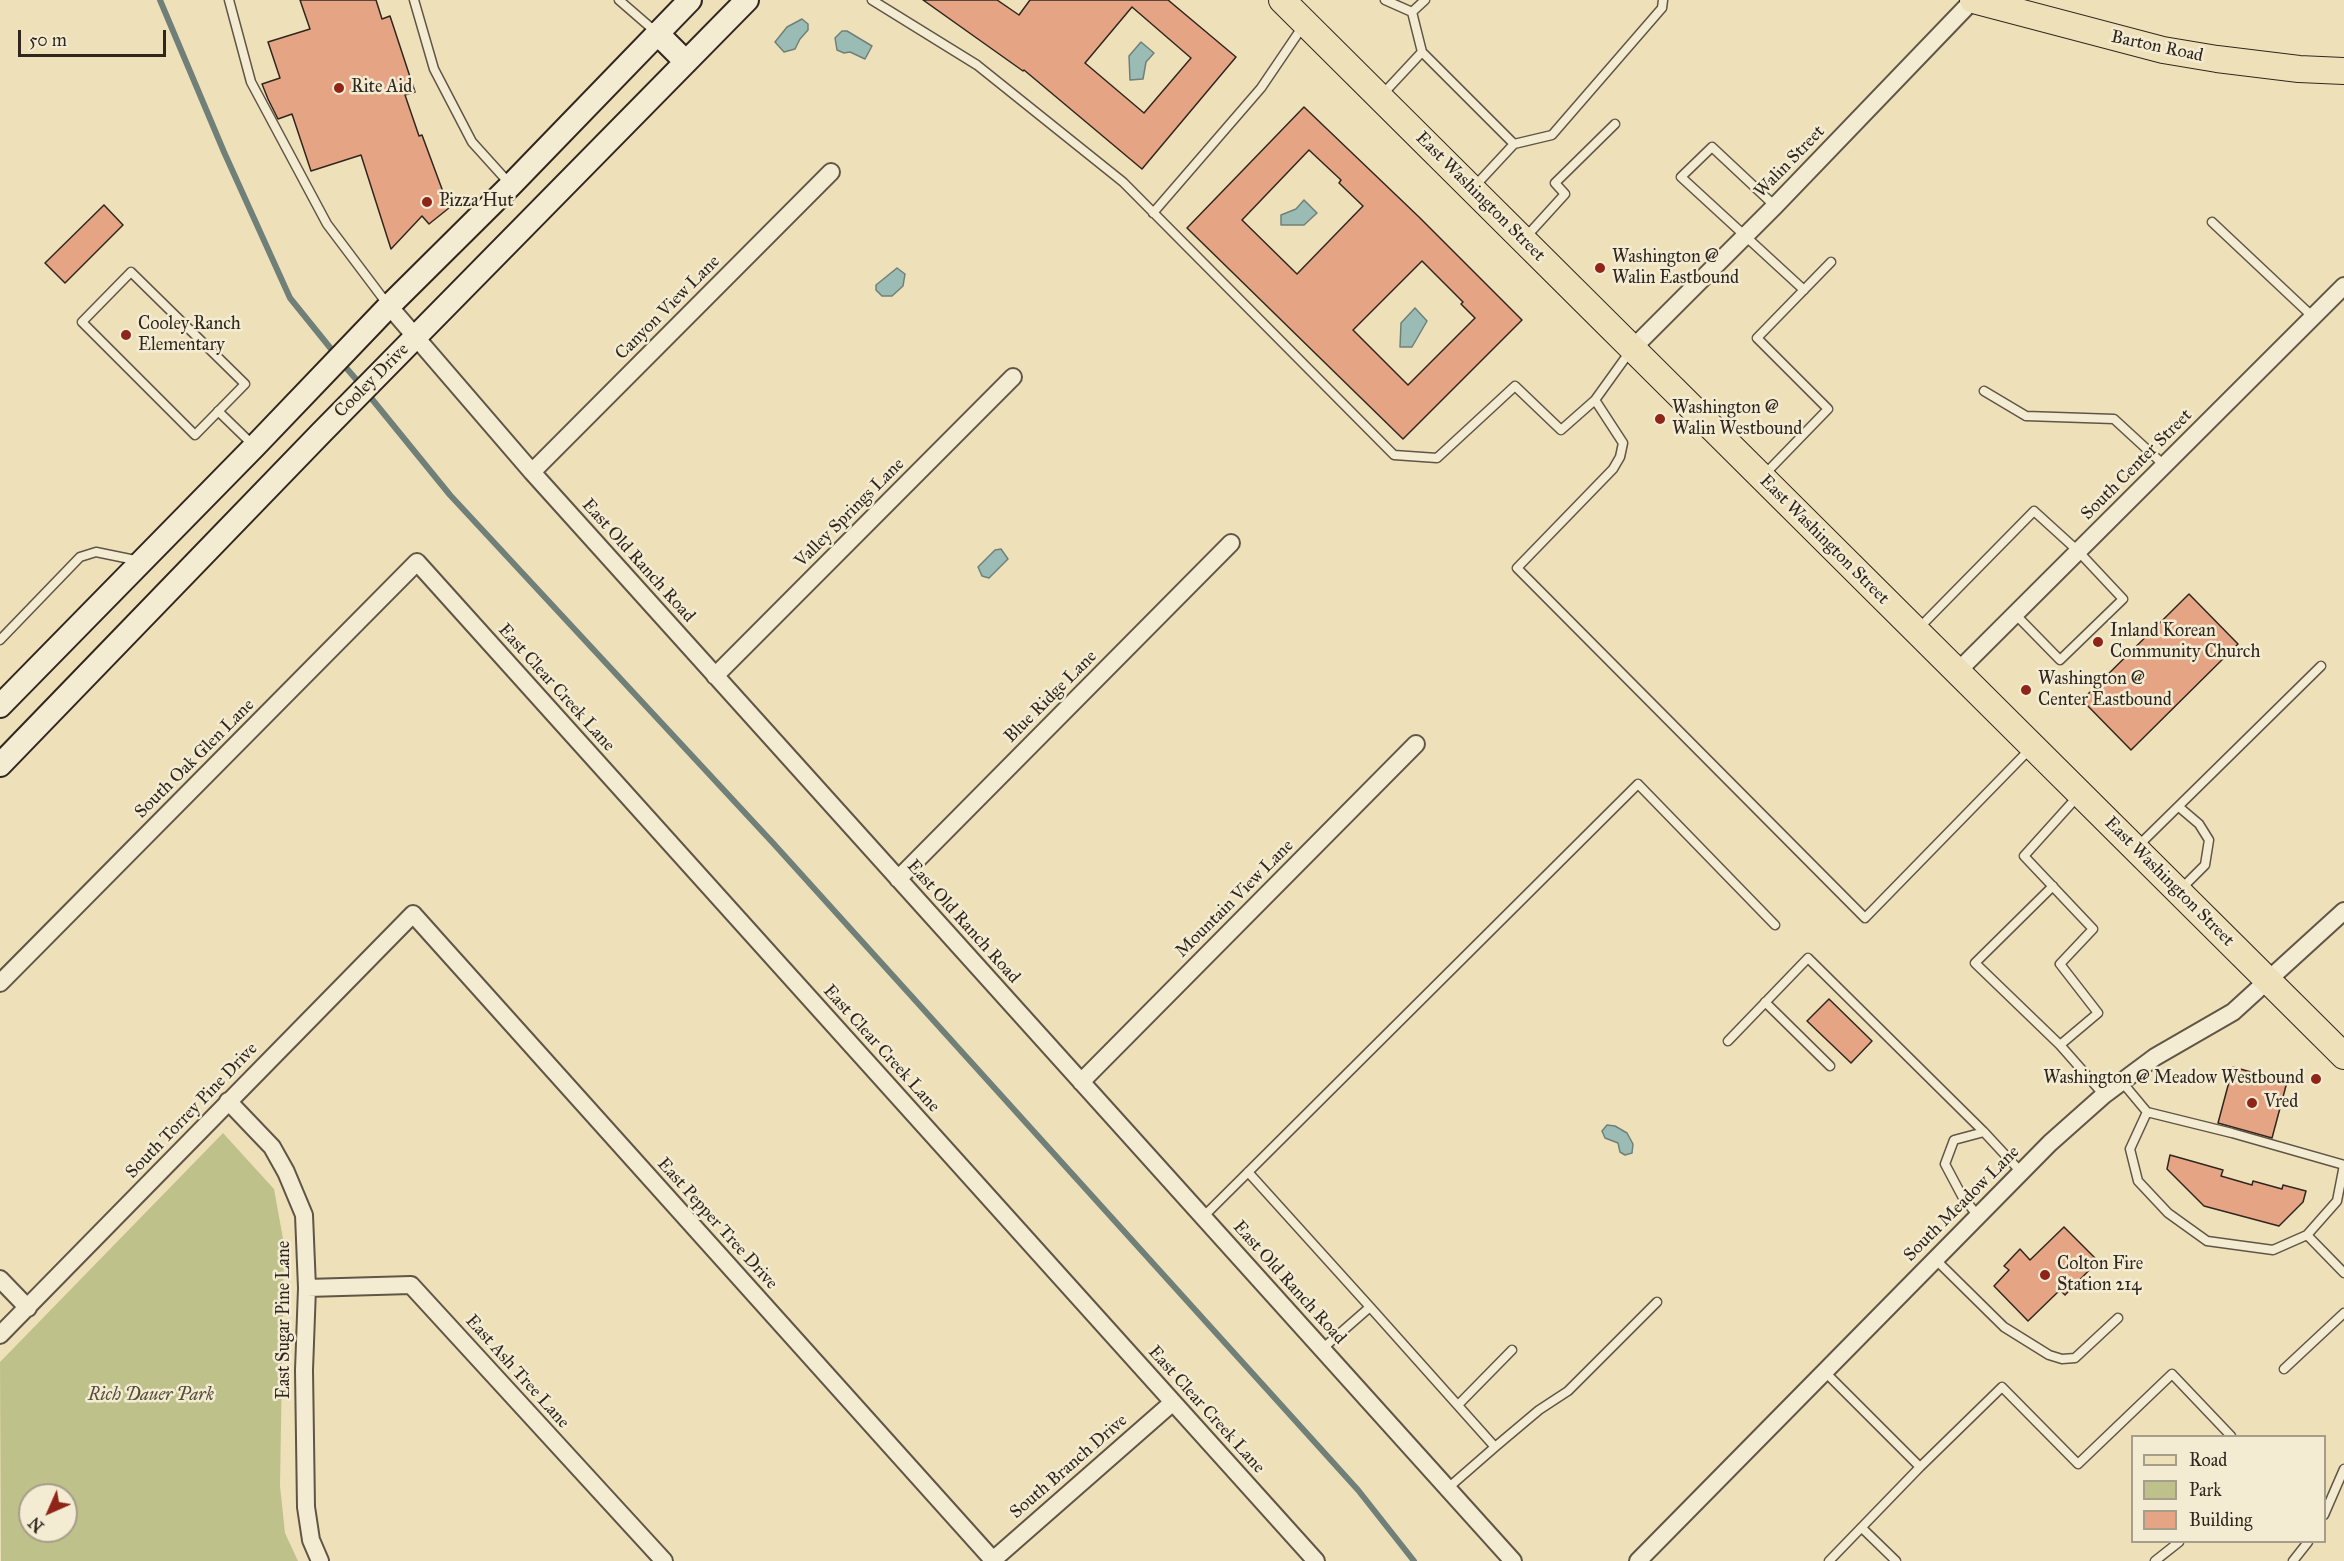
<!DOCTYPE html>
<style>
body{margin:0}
#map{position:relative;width:2344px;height:1561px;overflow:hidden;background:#eee1ba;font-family:"IM FELL Great Primer",serif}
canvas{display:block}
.legend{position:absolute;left:2131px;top:1435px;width:195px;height:108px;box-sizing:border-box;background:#f4ecd2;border:2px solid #a69d8a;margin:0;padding:8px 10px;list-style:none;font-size:18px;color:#31261f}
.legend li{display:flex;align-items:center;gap:12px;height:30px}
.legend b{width:30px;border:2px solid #a69d8a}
.north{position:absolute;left:18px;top:1483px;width:60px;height:60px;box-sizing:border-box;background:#f4ecd2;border:2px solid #a69d8a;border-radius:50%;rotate:225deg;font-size:16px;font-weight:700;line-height:24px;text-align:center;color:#31261f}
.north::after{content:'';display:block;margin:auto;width:21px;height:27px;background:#8f2418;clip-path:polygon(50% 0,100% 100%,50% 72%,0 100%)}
.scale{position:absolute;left:18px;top:30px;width:148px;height:27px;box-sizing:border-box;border:3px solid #31261f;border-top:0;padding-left:8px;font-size:18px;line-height:21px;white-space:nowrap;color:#31261f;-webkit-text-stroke:4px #f4ecd2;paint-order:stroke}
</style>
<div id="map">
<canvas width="2344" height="1561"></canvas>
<ul class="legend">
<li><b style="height:8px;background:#eee1ba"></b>Road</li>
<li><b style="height:16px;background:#bfc18b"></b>Park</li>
<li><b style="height:16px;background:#e5a585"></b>Building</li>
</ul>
<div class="north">N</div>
<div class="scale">50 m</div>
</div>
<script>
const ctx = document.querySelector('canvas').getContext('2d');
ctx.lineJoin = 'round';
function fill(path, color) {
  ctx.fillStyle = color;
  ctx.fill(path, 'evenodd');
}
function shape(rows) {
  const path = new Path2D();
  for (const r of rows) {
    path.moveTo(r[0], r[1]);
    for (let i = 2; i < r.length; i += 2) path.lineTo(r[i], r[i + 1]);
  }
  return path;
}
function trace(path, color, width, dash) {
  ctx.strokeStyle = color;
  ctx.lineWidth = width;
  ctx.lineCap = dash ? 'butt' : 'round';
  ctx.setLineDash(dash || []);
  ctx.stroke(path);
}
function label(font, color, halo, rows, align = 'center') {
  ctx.font = font + ' "IM FELL Great Primer",serif';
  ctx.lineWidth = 5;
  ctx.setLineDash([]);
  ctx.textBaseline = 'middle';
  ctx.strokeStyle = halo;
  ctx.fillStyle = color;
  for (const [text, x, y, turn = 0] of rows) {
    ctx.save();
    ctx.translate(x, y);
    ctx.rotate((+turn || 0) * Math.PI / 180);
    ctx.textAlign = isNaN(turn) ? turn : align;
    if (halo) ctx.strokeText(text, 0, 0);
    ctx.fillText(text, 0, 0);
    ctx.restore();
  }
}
fill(shape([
 [223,1133,274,1189,284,1244,280,1486,285,1533,298,1561,1,1561,0,1362],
 [30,1495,66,1495,66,1531,30,1531]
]), '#bfc18b');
const water = shape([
 [802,19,808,24,808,30,800,39,795,49,784,52,775,42,787,27,802,19],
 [842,31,847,31,872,46,865,59,850,52,844,53,837,50,835,38,842,31],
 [1141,42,1154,53,1146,62,1143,79,1130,80,1129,56,1141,42],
 [1304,200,1317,213,1304,225,1281,225,1281,215,1296,209,1304,200],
 [897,268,905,274,903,286,892,296,882,296,876,290,876,285,897,268],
 [1415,308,1427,321,1412,347,1400,347,1401,323,1415,308],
 [1001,549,1008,559,989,578,982,576,978,567,995,550,1001,549],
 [1607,1125,1615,1126,1627,1133,1633,1144,1632,1153,1625,1155,1620,1152,1618,1143,1605,1138,1602,1131,1607,1125]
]);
fill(water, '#9abcb5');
trace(water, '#708079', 1.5);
trace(shape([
 [160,0,224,152,290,298,336,355],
 [342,363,361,385],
 [367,393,450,495,773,843,1358,1490,1414,1561]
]), '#708079', 6);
const building = shape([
 [300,0,376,0,382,19,390,16,415,92,405,95,419,136,422,135,449,208,429,224,422,216,391,249,361,155,311,171,292,114,278,119,268,99,262,84,280,78,268,42,310,29,300,0],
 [923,0,997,0,1019,15,1030,0,1168,0,1236,57,1142,169,1024,70,1023,71,923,0],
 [1132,7,1191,58,1144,113,1085,63,1132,7],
 [1304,107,1419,217,1522,320,1403,439,1187,228,1304,107],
 [1309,150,1341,180,1339,183,1363,206,1297,274,1242,220,1309,150],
 [1422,261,1463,302,1461,304,1475,318,1408,385,1353,330,1422,261],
 [104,205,123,225,65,283,45,263,104,205],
 [2189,594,2238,644,2131,750,2082,700,2189,594],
 [1829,999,1872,1041,1851,1063,1807,1021,1829,999],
 [2233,1067,2287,1082,2272,1138,2218,1123,2233,1067],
 [2170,1155,2223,1170,2221,1176,2252,1185,2253,1181,2282,1189,2283,1185,2306,1191,2303,1202,2279,1226,2204,1206,2167,1169,2170,1155],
 [2064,1227,2098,1261,2065,1295,2060,1290,2028,1321,1994,1286,2009,1270,2004,1266,2020,1249,2030,1260,2064,1227]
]);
fill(building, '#e5a585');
trace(building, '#31261f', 1.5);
const lane = shape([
 [229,0,251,82,327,224,388,305],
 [414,0,434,69,472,142,509,183],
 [619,0,657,33],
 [872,0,977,65,1123,182,1394,455,1437,458,1515,386,1561,430,1595,400],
 [1385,0,1412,12,1425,0],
 [1422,52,1514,144],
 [1381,96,1422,52,1412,12],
 [1474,187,1514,144,1552,135,1662,8,1663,0],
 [1775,206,1712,147,1681,177,1804,290],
 [1153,213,1261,88,1303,26],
 [2212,222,2313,317],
 [1525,238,1565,194,1555,183,1615,124],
 [131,272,245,384,195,435,82,322,131,272],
 [1631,350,1595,400,1623,443,1620,457,1613,469,1517,568,1865,918,2030,749],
 [1984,391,2026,416,2114,419,2164,465],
 [218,411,254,446],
 [1764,475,1828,409,1757,338,1831,262],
 [1919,628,2034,511,2078,551,2123,599,2060,660,2015,614],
 [0,640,80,557,96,552,140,561],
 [2078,796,2024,856,2093,929,2060,964,2098,1013,2060,1045,2104,1095],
 [2179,807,2199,824,2209,840,2205,865,2181,889],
 [2138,846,2321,666],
 [2053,886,1975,963,2060,1045],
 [1765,1002,1830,1066],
 [1728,1041,1808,958,1984,1132,2021,1172],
 [2122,1082,2147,1112,2232,1133,2344,1165],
 [2147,1112,2130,1149,2138,1181,2168,1213,2207,1241,2273,1250,2307,1235],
 [2344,1165,2337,1201,2307,1235,2344,1273],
 [1248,1172,1370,1307,1322,1349],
 [1978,1216,1962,1196,1945,1164,1954,1140,1984,1132],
 [1203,1217,1638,784,1775,925],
 [1935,1259,2004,1327,2049,1355,2062,1359,2075,1358,2118,1318],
 [1370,1307,1495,1447,1539,1410,1568,1391,1657,1302],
 [2284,1369,2344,1313],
 [1825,1372,1920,1467,1829,1561],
 [1458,1405,1512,1350],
 [1920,1467,2002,1387,2078,1464,2172,1374,2231,1436],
 [1448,1488,1495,1447],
 [2324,1515,2344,1469],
 [1862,1528,1896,1561],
 [2155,1561,2179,1542],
 [2293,1561,2308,1542]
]);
const street = shape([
 [389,306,532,472,1513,1561],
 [1632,349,1775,206,1973,0],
 [532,472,831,172],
 [1957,672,2344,286],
 [715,676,1013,377],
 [898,879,1231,543],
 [0,983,417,562,1316,1561],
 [1081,1082,1416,744],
 [228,1101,272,1147,286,1172,304,1215,307,1288,304,1370,306,1507,311,1540,320,1561],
 [0,1279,28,1308],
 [307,1288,411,1285,664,1561],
 [0,1335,413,914,993,1560,1172,1403],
 [1638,1561,2050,1143,2104,1095,2155,1057,2233,1012,2344,911]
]);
const secondary = shape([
 [657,33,686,62],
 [0,706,255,446,389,306,511,185,690,0],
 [0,765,322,432,747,0]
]);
const primary = shape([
 [1282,0,2344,1056],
 [1973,0,2163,50,2217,59,2299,69,2344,71]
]);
trace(lane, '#605546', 11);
trace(street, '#605546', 20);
trace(secondary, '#31261f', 26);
trace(primary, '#31261f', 28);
trace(lane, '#f4ecd2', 8);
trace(street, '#f4ecd2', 16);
trace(secondary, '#f4ecd2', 22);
trace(primary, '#eee1ba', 26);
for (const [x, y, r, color] of [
 [339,88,6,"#8f2418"],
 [427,202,6,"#8f2418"],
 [1600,268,6,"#8f2418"],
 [126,335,6,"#8f2418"],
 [1660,419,6,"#8f2418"],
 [2098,642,6,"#8f2418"],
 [2026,690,6,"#8f2418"],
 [2316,1079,6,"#8f2418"],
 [2252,1103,6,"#8f2418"],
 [2045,1275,6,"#8f2418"]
]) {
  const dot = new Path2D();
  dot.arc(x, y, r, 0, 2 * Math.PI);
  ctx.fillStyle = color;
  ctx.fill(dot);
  trace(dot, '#f4ecd2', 2);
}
label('18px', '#31261f', '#f4ecd2', [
 ["Barton Road",2157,47,12],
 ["Walin Street",1790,162,-46],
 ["East Washington Street",1480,197,45],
 ["Canyon View Lane",668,308,-45],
 ["Cooley Drive",372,381,-45],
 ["South Center Street",2137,465,-45],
 ["Valley Springs Lane",850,513,-45],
 ["East Washington Street",1824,540,45],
 ["East Old Ranch Road",638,561,48],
 ["East Clear Creek Lane",556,688,48],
 ["Blue Ridge Lane",1051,697,-45],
 ["South Oak Glen Lane",195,759,-45],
 ["East Washington Street",2169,882,45],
 ["Mountain View Lane",1235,899,-45],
 ["East Old Ranch Road",963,922,48],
 ["East Clear Creek Lane",881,1049,48],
 ["South Torrey Pine Drive",192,1111,-46],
 ["South Meadow Lane",1962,1204,-45],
 ["East Pepper Tree Drive",717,1224,48],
 ["East Old Ranch Road",1289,1283,48],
 ["East Sugar Pine Lane",285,1320,-90],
 ["East Ash Tree Lane",517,1372,48],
 ["East Clear Creek Lane",1206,1410,48],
 ["South Branch Drive",1069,1467,-41]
]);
label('18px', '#31261f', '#f4ecd2', [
 ["Rite Aid",351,88],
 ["Pizza Hut",439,202],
 ["Washington @",1612,258],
 ["Walin Eastbound",1612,279],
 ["Cooley Ranch",138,325],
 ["Elementary",138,346],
 ["Washington @",1672,409],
 ["Walin Westbound",1672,430],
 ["Inland Korean",2110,632],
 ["Community Church",2110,653],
 ["Washington @",2038,680],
 ["Center Eastbound",2038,701],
 ["Washington @ Meadow Westbound",2304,1079,"right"],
 ["Vred",2264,1103],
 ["Colton Fire",2057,1265],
 ["Station 214",2057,1286]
], 'left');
label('italic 18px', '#544d3a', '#f4ecd2', [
 ["Rich Dauer Park",151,1396]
]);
</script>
